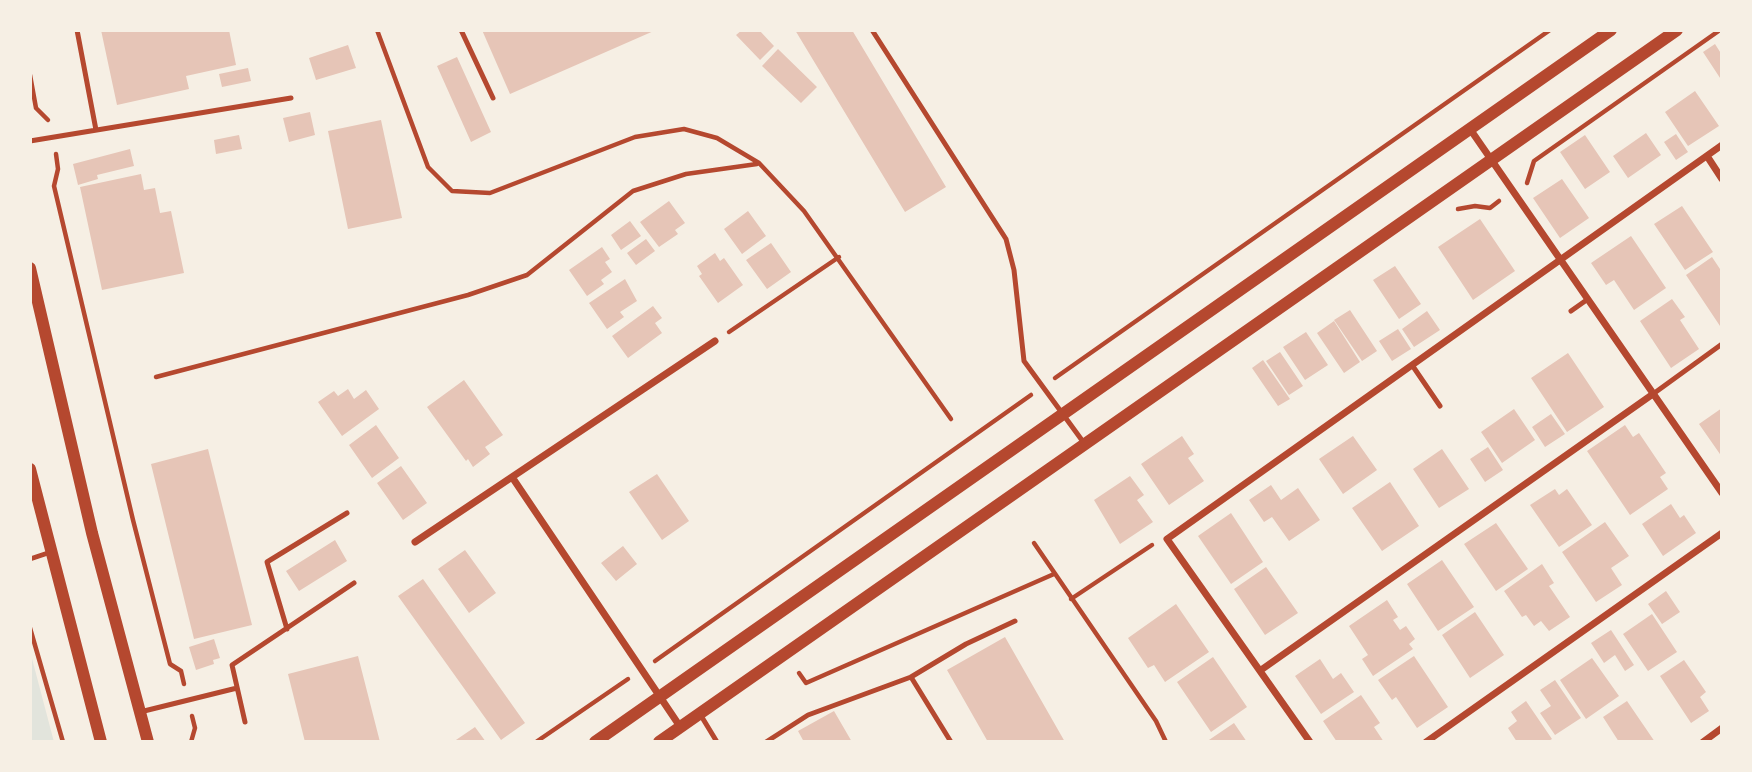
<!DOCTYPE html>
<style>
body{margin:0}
#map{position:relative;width:1752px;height:772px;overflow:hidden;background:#f6efe4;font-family:Manrope,sans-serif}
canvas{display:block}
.frame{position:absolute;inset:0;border:32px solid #f6efe4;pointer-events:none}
</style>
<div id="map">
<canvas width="1752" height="772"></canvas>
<div class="frame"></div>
</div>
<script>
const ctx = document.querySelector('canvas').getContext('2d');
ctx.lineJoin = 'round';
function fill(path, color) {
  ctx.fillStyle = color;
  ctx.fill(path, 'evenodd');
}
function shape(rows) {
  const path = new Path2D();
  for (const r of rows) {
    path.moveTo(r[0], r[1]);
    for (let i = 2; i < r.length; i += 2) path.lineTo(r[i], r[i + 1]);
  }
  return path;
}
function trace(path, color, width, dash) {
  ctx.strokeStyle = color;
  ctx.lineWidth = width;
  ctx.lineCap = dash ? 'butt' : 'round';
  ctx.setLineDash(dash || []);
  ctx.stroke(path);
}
fill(shape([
 [30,651,54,742,30,742]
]), '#e2e4dc');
fill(shape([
 [101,30,229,30,236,65,186,76,189,89,117,105],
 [482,30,656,30,510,94],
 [742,30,759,30,774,46,760,60,736,35],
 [795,30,852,30,946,187,905,212],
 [1715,44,1722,55,1722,81,1703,52],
 [348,45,356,68,316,80,309,58],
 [778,49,817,87,801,103,762,66],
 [457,57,491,132,471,142,437,66],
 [248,68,251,81,222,87,219,74],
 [1695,91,1719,126,1688,146,1665,112],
 [310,112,315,135,289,142,283,118],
 [381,120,402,218,348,229,328,131],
 [1646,133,1661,155,1628,178,1613,156],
 [1676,134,1688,152,1676,160,1664,142],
 [239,135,242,149,216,154,214,140],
 [1585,135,1610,172,1585,189,1560,152],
 [130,149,134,166,97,175,98,179,78,185,73,164],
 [141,174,144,190,155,188,160,213,171,211,184,273,102,290,80,187],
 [1562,179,1589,218,1560,238,1533,198],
 [669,201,685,223,675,230,678,234,659,247,640,222],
 [1682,206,1713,252,1685,270,1654,224],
 [748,211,766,236,742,254,724,229],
 [1480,219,1515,271,1473,300,1438,247],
 [630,221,641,236,621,250,611,235],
 [1631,236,1666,288,1634,310,1614,280,1606,285,1591,263],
 [646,239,655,251,636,265,627,253],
 [771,243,791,272,767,289,746,260],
 [602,247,610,259,605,262,612,272,601,280,604,284,587,296,569,270],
 [715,253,720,261,724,258,743,285,718,303,699,276,702,274,697,266],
 [1712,257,1722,272,1722,329,1686,275],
 [1395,266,1421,304,1399,319,1373,280],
 [625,279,637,301,620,312,624,317,607,329,589,303],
 [1672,299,1685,317,1680,320,1699,349,1671,368,1640,321],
 [653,306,662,318,655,323,662,333,628,358,612,336],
 [1350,310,1377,351,1362,361,1334,320],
 [1427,311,1440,330,1414,347,1402,329],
 [1334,321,1360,362,1344,373,1317,333],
 [1398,329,1411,349,1392,361,1379,341],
 [1306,332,1328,365,1305,380,1283,347],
 [1280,352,1303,386,1289,395,1266,361],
 [1568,353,1604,407,1567,432,1531,378],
 [1263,360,1290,399,1278,406,1252,368],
 [464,380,503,435,485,447,490,454,473,467,468,459,466,461,427,407],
 [348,389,354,399,366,390,379,409,342,436,318,402,334,391,338,396],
 [1722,408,1722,457,1699,424],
 [1514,409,1535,440,1502,463,1481,432],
 [1551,414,1565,434,1545,447,1532,427],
 [376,425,399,458,372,478,349,445],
 [1625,425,1633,437,1639,433,1666,473,1660,477,1668,489,1630,515,1587,451],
 [1182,436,1194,454,1188,458,1204,481,1169,505,1141,464],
 [1353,436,1377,470,1343,494,1319,459],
 [1488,447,1503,470,1485,482,1470,459],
 [208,449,252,625,194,639,151,464],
 [1442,449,1469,489,1439,508,1413,469],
 [401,466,427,503,403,520,377,483],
 [657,474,689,521,662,540,629,492],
 [1130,476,1144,495,1137,500,1153,522,1120,544,1094,500],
 [1390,482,1419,526,1382,551,1352,508],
 [1271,485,1281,500,1298,488,1320,520,1289,541,1272,517,1264,522,1249,500],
 [1555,489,1559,495,1567,489,1592,525,1559,547,1530,505],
 [1671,504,1680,518,1684,515,1696,533,1663,556,1642,524],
 [1231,513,1263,562,1231,584,1198,536],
 [1605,522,1629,556,1611,568,1622,585,1596,602,1562,552],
 [1496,523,1528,569,1496,591,1464,544],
 [335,540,347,561,299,591,286,571],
 [623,546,637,564,616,581,601,563],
 [465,550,496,593,469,613,438,569],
 [1442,560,1474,607,1438,631,1407,584],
 [1542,564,1554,583,1549,586,1570,617,1549,631,1541,621,1534,626,1526,615,1522,617,1504,591],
 [1266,567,1298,613,1265,635,1234,589],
 [423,579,525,723,501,740,398,596],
 [1666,591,1680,612,1662,624,1648,604],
 [1387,600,1398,617,1393,620,1400,630,1406,626,1415,639,1409,644,1413,649,1373,676,1362,659,1368,655,1349,626],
 [1176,604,1209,652,1165,682,1154,665,1148,668,1128,638],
 [1475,612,1504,655,1470,678,1442,635],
 [1652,614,1677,652,1648,671,1623,634],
 [1611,630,1634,665,1625,671,1615,655,1604,663,1591,643],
 [1005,637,1065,742,988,742,947,670],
 [214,639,220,658,213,660,214,664,196,670,189,647],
 [358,656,380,742,305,742,288,674],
 [1414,656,1448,707,1417,728,1396,697,1392,700,1378,680],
 [1213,657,1247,707,1211,732,1177,682],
 [1592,658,1619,696,1586,719,1560,680],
 [1320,659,1333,679,1341,673,1354,692,1321,714,1295,676],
 [1684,660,1706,692,1700,697,1709,711,1691,723,1660,676],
 [1555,680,1581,718,1555,735,1540,713,1551,706,1540,690],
 [1361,695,1380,723,1374,727,1384,742,1337,742,1323,721],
 [1526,701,1552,739,1547,742,1517,742,1508,728,1517,721,1511,712],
 [1627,701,1655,742,1619,742,1603,717],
 [834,711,852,742,804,742,798,731],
 [1234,723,1247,742,1206,742],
 [475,727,486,742,453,742]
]), '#e6c5b7');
trace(shape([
 [377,30,428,167,452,191,490,193,635,137,684,129,717,138,759,163,804,211,951,419],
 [30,75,36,108,48,120],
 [56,154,58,169,54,186,133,520,170,664,181,671,184,684],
 [1527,183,1534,161,1720,30],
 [1458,209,1475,206,1490,208,1499,201],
 [729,332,839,257],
 [156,377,468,295,527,275,633,191,686,174,757,164],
 [1055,378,1550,30],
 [1034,543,1156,721,1166,742],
 [1071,599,1152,545],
 [30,628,63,742],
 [655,661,1031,395],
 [799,673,806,683,1054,574],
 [191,742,195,728,192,716],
 [536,742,628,679]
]), '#b5482f', 4.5);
trace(shape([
 [77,30,96,130],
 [461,30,493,98],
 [872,30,1006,239,1014,270,1024,361,1084,443],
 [30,141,291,98],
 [1571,311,1588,299],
 [1412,365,1440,406],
 [1653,394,1722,344],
 [30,559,51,552],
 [287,629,267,562,347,513],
 [911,677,951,742],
 [140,712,237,688],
 [700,714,717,742],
 [245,722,232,665,354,583],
 [766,742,808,715,911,677,966,644,1015,621]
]), '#b5482f', 5);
trace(shape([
 [1470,129,1722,493],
 [1707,156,1722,179],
 [512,477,681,728],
 [415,542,715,341],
 [1261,670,1653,394],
 [1310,742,1167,539,1722,145],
 [1426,742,1722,533],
 [1703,742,1722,728]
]), '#b5482f', 7);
trace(shape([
 [30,268,92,533,148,742],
 [30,469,101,742],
 [595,742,1611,30],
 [659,742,1677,30]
]), '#b5482f', 12);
</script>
